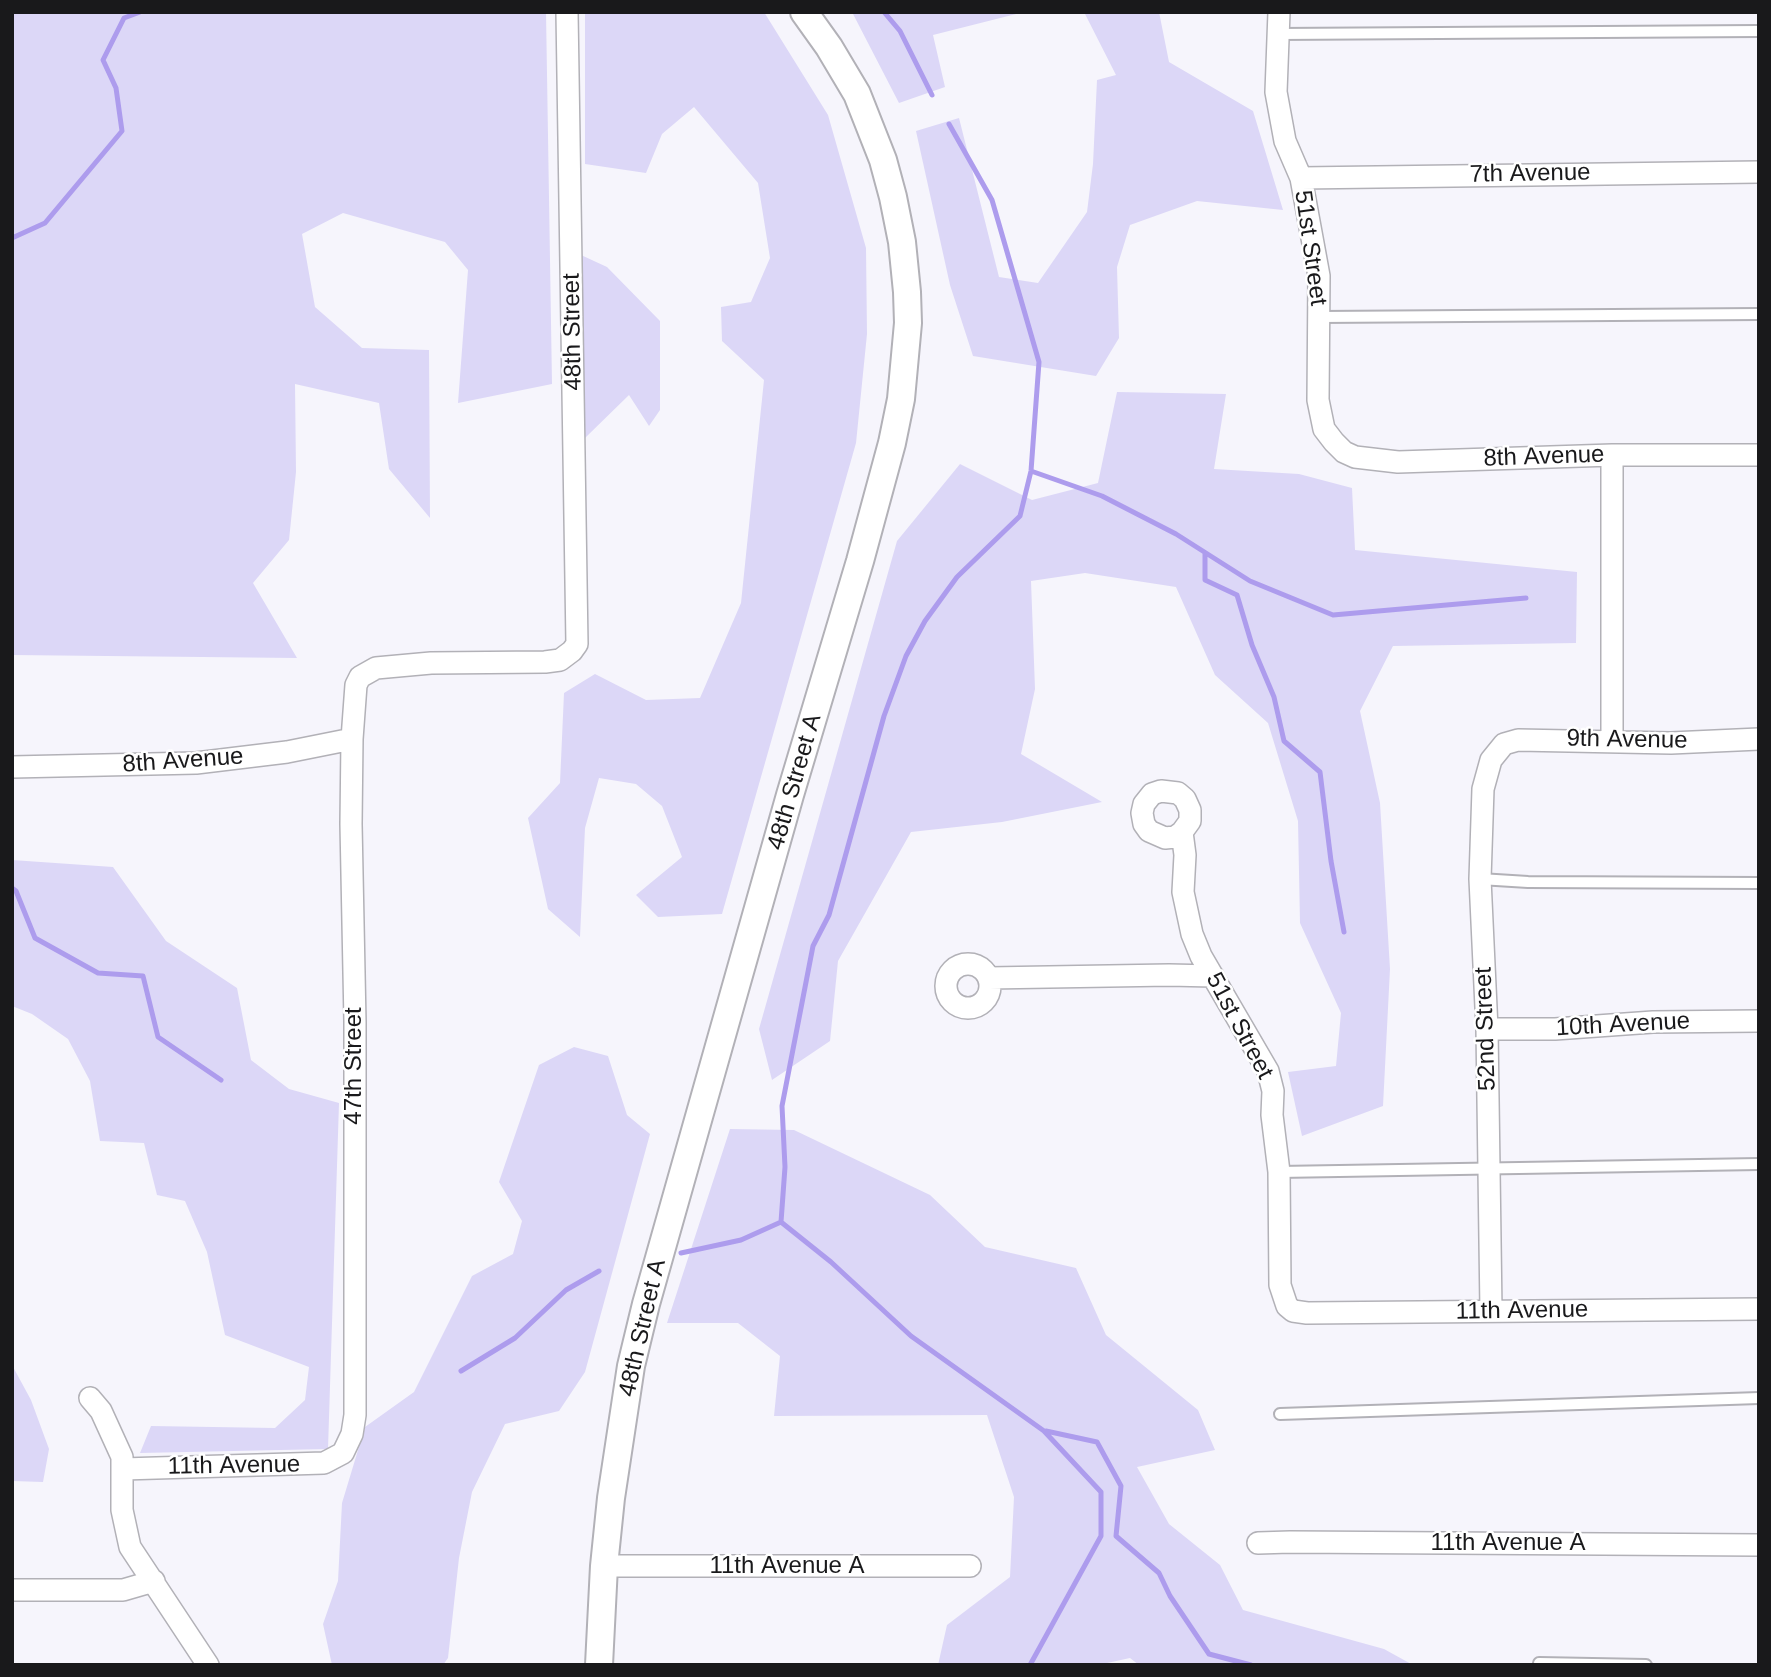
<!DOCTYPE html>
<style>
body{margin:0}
#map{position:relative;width:1771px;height:1677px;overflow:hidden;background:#f6f5fc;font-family:Arial,sans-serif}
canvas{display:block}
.frame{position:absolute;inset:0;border:14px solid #19191b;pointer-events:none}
</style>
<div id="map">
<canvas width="1771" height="1677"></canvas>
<div class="frame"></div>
</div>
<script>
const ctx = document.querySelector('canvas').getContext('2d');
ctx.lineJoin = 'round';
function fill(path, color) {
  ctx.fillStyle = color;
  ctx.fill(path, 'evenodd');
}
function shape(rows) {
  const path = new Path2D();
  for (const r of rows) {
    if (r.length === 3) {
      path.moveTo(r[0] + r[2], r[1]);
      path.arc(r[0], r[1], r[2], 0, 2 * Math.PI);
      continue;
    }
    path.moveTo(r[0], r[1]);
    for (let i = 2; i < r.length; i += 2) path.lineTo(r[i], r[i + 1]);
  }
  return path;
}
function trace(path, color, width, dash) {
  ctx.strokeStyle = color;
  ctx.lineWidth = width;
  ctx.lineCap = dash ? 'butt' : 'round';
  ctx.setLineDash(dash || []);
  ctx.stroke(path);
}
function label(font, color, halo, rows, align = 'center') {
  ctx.font = font + ' Arial,sans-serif';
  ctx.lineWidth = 5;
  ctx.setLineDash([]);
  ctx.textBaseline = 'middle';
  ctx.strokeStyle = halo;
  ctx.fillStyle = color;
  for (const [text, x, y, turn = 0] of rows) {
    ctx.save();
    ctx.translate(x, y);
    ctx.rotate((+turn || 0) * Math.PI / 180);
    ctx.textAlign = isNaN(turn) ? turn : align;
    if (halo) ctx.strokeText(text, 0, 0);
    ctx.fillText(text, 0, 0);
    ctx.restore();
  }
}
fill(shape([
 [12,12,546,12,552,384,458,403,468,270,445,242,343,213,302,234,315,307,362,348,429,350,430,518,389,469,379,403,295,384,296,472,289,540,253,583,297,658,12,655],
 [585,12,764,12,828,115,866,248,867,334,856,443,722,914,658,917,636,895,682,857,662,806,636,784,599,778,585,828,580,937,548,909,528,818,560,783,564,693,595,674,646,700,700,698,741,603,764,380,722,341,721,307,751,302,770,258,758,183,694,107,662,134,646,173,585,164],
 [852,12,1024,12,933,35,945,87,899,103],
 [1084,12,1159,12,1169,62,1253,111,1283,210,1197,201,1130,225,1117,267,1119,338,1096,376,973,356,950,285,916,131,959,118,999,277,1038,283,1087,212,1093,164,1097,80,1116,75],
 [581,255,607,267,660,321,660,410,649,426,629,395,585,438],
 [1117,392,1226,394,1214,469,1299,474,1352,488,1355,550,1577,572,1576,643,1393,646,1360,711,1380,803,1390,969,1383,1106,1302,1136,1288,1072,1336,1066,1341,1013,1300,923,1298,821,1268,723,1215,675,1176,587,1085,573,1031,581,1035,689,1021,754,1102,802,1002,822,911,832,838,961,830,1041,772,1080,759,1029,897,541,960,464,1032,500,1098,483],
 [12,860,113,867,166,941,237,988,251,1060,289,1089,339,1103,328,1449,140,1453,151,1426,275,1428,305,1400,309,1367,225,1335,207,1252,185,1201,157,1195,144,1143,100,1141,90,1081,68,1039,32,1014,12,1006],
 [574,1047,608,1056,627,1115,650,1134,585,1372,559,1411,505,1424,472,1492,459,1558,448,1658,443,1665,332,1665,323,1624,338,1581,342,1503,365,1427,414,1392,472,1276,513,1254,522,1221,499,1182,539,1065],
 [730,1129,794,1130,930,1195,985,1247,1076,1268,1106,1335,1198,1410,1215,1450,1137,1467,1169,1524,1220,1565,1243,1610,1384,1649,1413,1665,1139,1665,1130,1658,1098,1665,938,1665,947,1625,1010,1577,1014,1497,987,1415,774,1416,780,1356,738,1323,667,1323],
 [12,1365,31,1400,49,1449,43,1482,12,1481]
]), '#dcd7f7');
trace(shape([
 [884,12,900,31,932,95],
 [949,124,992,200,1039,362,1031,471,1020,516,957,577,925,621,906,656,884,716,829,915,813,946,782,1106,785,1167,781,1222,831,1262,911,1336,1044,1431,1101,1492,1101,1536,1030,1665],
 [12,238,45,223,122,131,116,88,103,60,124,18,140,12],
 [1031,471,1102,496,1176,534,1250,581,1333,615,1526,598],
 [1205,553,1205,580,1237,595,1252,645,1274,697,1284,741,1320,772,1331,861,1344,932],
 [12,888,16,891,35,938,98,973,143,976,158,1037,221,1080],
 [681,1253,741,1240,781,1222],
 [461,1371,515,1338,566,1290,599,1271],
 [1046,1431,1097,1442,1121,1486,1116,1536,1159,1573,1170,1596,1209,1654,1251,1665]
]), '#ad9ced', 5);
const service = shape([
 [1278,34,1759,31],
 [1320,317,1759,314],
 [1480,879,1528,882,1759,883],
 [1279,1172,1759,1164],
 [1280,1414,1759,1398],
 [1539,1663,1646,1665]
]);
const minor = shape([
 [1279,12,1276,92,1285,141,1301,178,1319,276,1318,400,1324,429,1334,442,1344,452,1355,457,1398,462,1612,455,1759,455],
 [1301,178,1759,172],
 [1612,455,1612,740],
 [12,767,196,763,287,752,352,739],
 [1182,832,1175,837,1165,838,1149,831,1144,824,1142,813,1144,804,1152,794,1161,791,1178,793,1185,799,1190,810,1190,821,1182,832,1185,855,1183,892,1192,934,1201,956,1268,1071,1273,1091,1272,1115,1279,1172,1280,1285,1287,1306,1293,1311,1307,1313,1759,1309],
 [968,986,22],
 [989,978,1169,975,1213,976],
 [1487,1029,1555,1029,1653,1022,1759,1021],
 [1491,1311,1487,1029,1480,879,1483,789,1491,760,1504,744,1518,740,1671,743,1759,739],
 [90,1398,101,1411,122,1457,122,1510,130,1547,208,1665],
 [123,1469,324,1463,343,1453,352,1434,355,1415,355,1022,351,824,352,739,356,685,360,677,376,668,431,663,545,662,560,660,572,651,577,644,567,12],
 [1258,1543,1290,1542,1759,1545],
 [604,1566,970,1566],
 [12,1590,123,1590,154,1581]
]);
const tertiary = shape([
 [599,1665,604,1566,611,1498,631,1366,646,1304,790,795,860,561,892,443,901,399,908,323,907,292,902,242,893,197,883,160,857,94,829,47,804,12]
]);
trace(service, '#b2b1b7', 14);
trace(minor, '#b2b1b7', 24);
trace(tertiary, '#b2b1b7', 30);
trace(service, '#fff', 10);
trace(minor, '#fff', 21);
trace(tertiary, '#fff', 26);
label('24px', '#19191b', '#fff', [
 ["7th Avenue",1530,174,-1],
 ["51st Street",1310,248,82],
 ["48th Street",573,332,-91],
 ["8th Avenue",1544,457,-2],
 ["9th Avenue",1627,740,1],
 ["8th Avenue",183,761,-4],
 ["48th Street A",795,782,-74],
 ["10th Avenue",1623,1025,-3],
 ["51st Street",1239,1026,62],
 ["52nd Street",1486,1029,-92],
 ["47th Street",354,1066,-90],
 ["11th Avenue",1522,1311,-1],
 ["48th Street A",643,1328,-77],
 ["11th Avenue",234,1466,-1],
 ["11th Avenue A",1508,1543],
 ["11th Avenue A",787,1566]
]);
</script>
